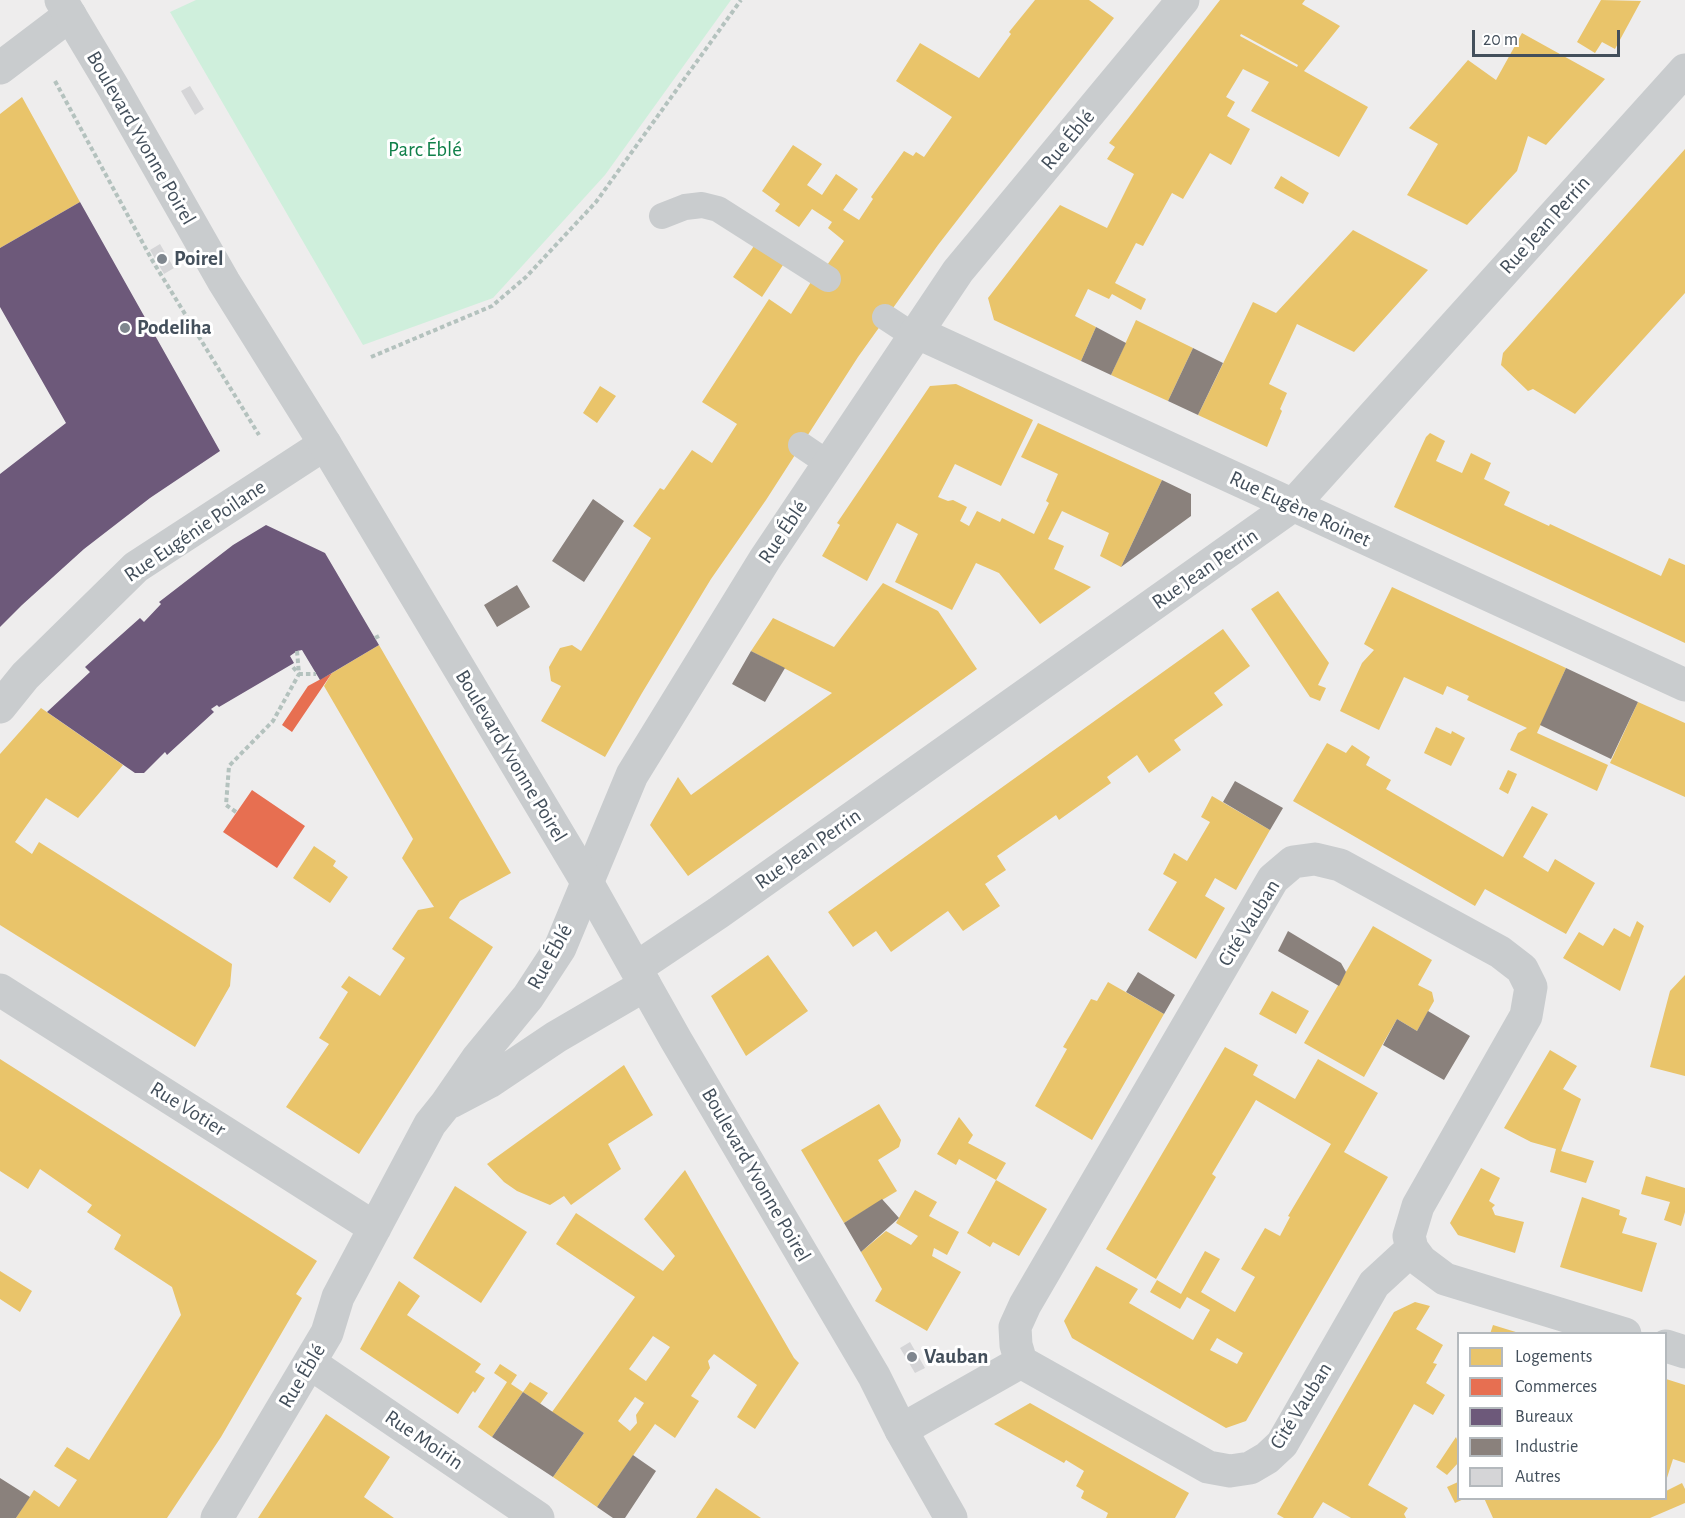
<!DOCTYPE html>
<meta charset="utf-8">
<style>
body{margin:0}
#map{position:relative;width:1685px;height:1518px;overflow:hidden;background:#eeeded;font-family:"Alegreya Sans",sans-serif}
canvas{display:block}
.legend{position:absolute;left:1457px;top:1332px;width:210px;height:168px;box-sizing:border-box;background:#fff;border:2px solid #b4b9bd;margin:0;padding:8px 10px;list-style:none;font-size:18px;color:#434f5b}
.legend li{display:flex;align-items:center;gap:12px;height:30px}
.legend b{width:30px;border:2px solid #b4b9bd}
.scale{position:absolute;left:1472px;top:30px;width:148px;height:27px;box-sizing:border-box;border:3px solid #434f5b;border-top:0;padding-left:8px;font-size:18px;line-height:21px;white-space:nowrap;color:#434f5b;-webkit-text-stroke:4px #fff;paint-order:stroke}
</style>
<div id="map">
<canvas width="1685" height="1518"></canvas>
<ul class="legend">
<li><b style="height:16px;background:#e9c46a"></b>Logements</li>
<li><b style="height:16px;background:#e76f51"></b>Commerces</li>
<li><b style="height:16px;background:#6d597a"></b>Bureaux</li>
<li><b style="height:16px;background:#8a817c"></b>Industrie</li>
<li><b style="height:16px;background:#d5d5d7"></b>Autres</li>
</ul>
<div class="scale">20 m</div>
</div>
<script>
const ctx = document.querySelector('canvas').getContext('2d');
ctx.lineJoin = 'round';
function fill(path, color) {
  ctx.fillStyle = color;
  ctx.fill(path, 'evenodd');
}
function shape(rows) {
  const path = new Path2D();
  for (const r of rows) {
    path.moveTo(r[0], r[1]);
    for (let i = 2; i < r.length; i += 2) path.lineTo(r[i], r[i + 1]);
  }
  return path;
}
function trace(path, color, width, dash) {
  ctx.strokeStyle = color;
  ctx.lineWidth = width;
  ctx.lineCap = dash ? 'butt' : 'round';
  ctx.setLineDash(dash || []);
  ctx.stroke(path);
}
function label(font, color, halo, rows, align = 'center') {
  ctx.font = font + ' "Alegreya Sans",sans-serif';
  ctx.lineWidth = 6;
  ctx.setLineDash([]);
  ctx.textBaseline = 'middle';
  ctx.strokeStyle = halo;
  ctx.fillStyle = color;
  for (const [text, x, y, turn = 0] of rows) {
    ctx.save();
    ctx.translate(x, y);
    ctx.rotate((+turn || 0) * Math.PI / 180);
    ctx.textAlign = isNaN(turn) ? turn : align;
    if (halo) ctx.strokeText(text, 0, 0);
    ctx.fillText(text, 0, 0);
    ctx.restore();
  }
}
fill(shape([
 [196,0,731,0,605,175,493,298,363,345,170,12]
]), '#cfefdc');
fill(shape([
 [1035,0,1089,0,1114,18,938,245,858,357,766,500,711,579,642,693,605,757,541,721,561,686,551,681,549,667,560,648,572,645,581,651,651,538,633,526,660,488,664,490,692,450,712,463,737,424,702,402,769,299,791,314,811,282,825,268,844,241,828,228,832,222,812,209,799,227,775,211,780,204,762,191,793,145,822,164,807,185,822,195,836,174,858,189,843,210,859,220,873,199,871,197,904,151,913,156,916,152,924,157,952,117,896,81,920,43,979,78,1011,34,1009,32],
 [1220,0,1305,0,1302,4,1340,26,1304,71,1368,107,1339,157,1251,111,1269,82,1243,69,1226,97,1235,102,1227,116,1250,129,1231,165,1210,153,1183,199,1172,193,1143,246,1136,243,1115,283,1146,299,1141,310,1112,294,1109,299,1088,289,1075,316,1096,327,1081,361,994,320,988,298,1060,205,1107,228,1134,174,1107,159,1115,147,1109,143],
 [1241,34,1298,65,1297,67,1240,36],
 [1601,0,1641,1,1615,49,1602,42,1595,53,1577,42],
 [1522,33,1605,79,1546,145,1528,136,1517,171,1467,225,1407,195,1438,144,1409,128,1468,60,1496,80],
 [22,97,80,202,0,248,0,114],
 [1685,149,1685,293,1575,414,1533,389,1528,391,1501,365,1503,353],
 [1281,176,1309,193,1303,204,1274,188],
 [1353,230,1428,270,1354,352,1297,324,1269,384,1287,393,1280,409,1282,411,1267,447,1198,415,1253,302,1276,313],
 [756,243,785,262,762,297,733,277],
 [1136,320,1193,348,1168,401,1111,375],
 [956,384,1033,420,1001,486,955,464,938,497,948,501,953,500,967,507,960,521,969,526,977,511,1000,522,1002,518,1034,534,1049,503,1046,501,1058,474,1021,457,1038,423,1162,480,1121,567,1100,556,1109,533,1062,511,1048,539,1064,546,1054,569,1091,587,1040,624,999,573,976,563,952,610,895,582,918,534,897,523,867,581,822,556,840,525,837,523,930,386],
 [600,386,616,396,597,423,583,413],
 [1430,433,1445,441,1436,461,1462,473,1471,453,1491,463,1484,479,1510,492,1504,505,1549,526,1550,524,1661,576,1669,558,1685,565,1685,643,1394,507,1426,437],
 [883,583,938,611,977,669,688,876,650,825,678,777,691,795,832,693,751,651,773,618,834,647],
 [1392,587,1566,668,1537,733,1608,765,1597,791,1510,750,1518,733,1527,728,1467,700,1469,696,1447,686,1443,695,1404,677,1379,730,1340,711,1362,663,1374,650,1364,644],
 [1278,591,1329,663,1318,685,1326,688,1320,701,1310,697,1251,609],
 [1223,629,1250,666,1214,693,1223,705,1174,740,1181,750,1149,773,1137,755,1107,777,1111,783,1059,820,1056,815,997,856,1006,870,985,884,1000,906,963,931,948,911,891,952,876,931,853,947,828,912],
 [379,645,511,873,460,901,449,918,493,947,359,1154,286,1107,329,1044,319,1038,348,992,341,987,349,976,380,996,405,958,392,949,418,910,434,907,402,858,413,839,324,686,332,673],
 [1638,702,1685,723,1685,797,1610,763],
 [41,708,123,765,78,818,46,798,15,842,32,854,39,842,232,964,230,986,195,1047,0,925,0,754],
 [1436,727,1451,734,1452,731,1465,738,1451,766,1424,753],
 [1327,743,1346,753,1352,745,1370,757,1366,765,1391,780,1386,789,1503,857,1532,806,1548,814,1523,857,1548,872,1555,859,1595,883,1566,934,1485,889,1475,906,1293,801],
 [1508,770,1517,774,1508,794,1499,789],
 [1212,796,1270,830,1236,890,1215,878,1205,896,1225,908,1196,959,1148,930,1177,882,1163,874,1174,853,1187,861,1210,822,1201,817],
 [314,846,336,861,333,866,348,877,330,903,293,878],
 [1637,921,1644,926,1620,991,1563,958,1579,932,1603,946,1614,928,1630,937],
 [1373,926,1432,960,1418,985,1432,992,1434,1001,1417,1031,1397,1019,1364,1077,1304,1043],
 [768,955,808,1011,746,1056,711,996],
 [1685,975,1685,1076,1650,1067,1670,991],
 [1108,982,1164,1014,1092,1140,1035,1106,1067,1049,1063,1047,1076,1025,1091,999,1097,1001],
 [1272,991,1309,1011,1296,1034,1259,1014],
 [1225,1047,1258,1065,1253,1075,1295,1099,1318,1059,1378,1093,1344,1152,1388,1177,1246,1421,1226,1428,1072,1338,1064,1321,1096,1266,1138,1289,1129,1303,1193,1340,1210,1310,1187,1297,1180,1309,1150,1292,1157,1280,1181,1294,1205,1251,1220,1259,1201,1292,1235,1312,1255,1277,1241,1269,1265,1228,1280,1236,1290,1217,1288,1216,1331,1144,1256,1100,1212,1174,1216,1177,1156,1279,1106,1249],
 [1217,1338,1243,1353,1237,1364,1210,1350],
 [1550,1050,1577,1066,1563,1089,1581,1099,1561,1151,1594,1161,1586,1183,1550,1172,1556,1149,1531,1142,1504,1128],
 [0,1059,317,1261,296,1294,302,1298,221,1437,167,1518,16,1518,34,1490,59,1507,77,1480,54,1466,67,1447,89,1460,181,1315,172,1287,114,1249,121,1235,87,1212,92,1205,40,1169,28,1189,0,1171],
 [624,1065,653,1115,608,1144,621,1169,571,1205,564,1196,550,1205,517,1191,504,1182,487,1164],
 [879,1104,901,1140,899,1147,878,1160,897,1191,844,1223,801,1150],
 [959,1117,973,1135,968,1143,1006,1163,996,1180,959,1159,956,1165,937,1154],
 [1481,1168,1500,1178,1489,1201,1495,1205,1492,1208,1495,1215,1524,1222,1515,1253,1458,1235,1450,1223],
 [685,1170,794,1358,799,1363,755,1429,737,1417,757,1385,714,1354,708,1361,710,1368,691,1396,699,1401,675,1438,655,1424,597,1507,553,1477,584,1433,552,1412,635,1297,556,1244,576,1213,663,1271,675,1256,644,1219],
 [653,1336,670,1347,646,1381,629,1369],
 [635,1397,644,1403,636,1415,637,1423,630,1431,618,1421],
 [1646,1176,1685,1188,1685,1212,1681,1226,1664,1220,1670,1202,1641,1194],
 [996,1180,1047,1209,1019,1256,993,1242,990,1247,967,1233],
 [455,1186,527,1232,481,1303,413,1258],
 [915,1190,937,1202,929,1216,959,1232,947,1255,934,1248,932,1256,961,1272,927,1331,875,1301,882,1289,861,1252,886,1231,911,1245,918,1236,896,1223],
 [1582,1197,1620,1210,1619,1215,1627,1218,1622,1233,1657,1243,1642,1292,1560,1267],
 [0,1271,32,1291,20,1312,0,1299],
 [399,1281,420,1296,407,1315,481,1364,475,1372,485,1378,475,1393,473,1391,458,1414,360,1349],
 [1415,1302,1430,1306,1416,1329,1443,1345,1433,1363,1437,1364,1426,1383,1445,1395,1433,1415,1414,1404,1368,1485,1408,1508,1404,1514,1406,1518,1351,1518,1323,1502,1313,1518,1284,1518,1277,1514,1394,1312],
 [1493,1325,1519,1333,1519,1334,1490,1334],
 [500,1364,517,1375,511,1384,523,1392,530,1382,548,1393,540,1404,523,1392,492,1437,478,1427,507,1382,494,1373],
 [1666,1379,1685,1385,1685,1463,1673,1459,1666,1481],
 [1030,1403,1189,1493,1175,1518,1106,1518,1108,1513,1081,1498,1084,1491,1076,1486,1084,1471,1066,1460,1064,1463,994,1424],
 [326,1414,390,1457,364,1497,394,1518,258,1518],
 [1456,1437,1458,1442,1458,1463,1447,1475,1436,1467],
 [1458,1482,1458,1498,1466,1498,1455,1503,1447,1487],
 [1682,1483,1685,1489,1685,1503,1650,1518,1493,1518,1484,1498,1666,1498,1666,1491],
 [716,1488,761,1518,696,1518]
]), '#e9c46a');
fill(shape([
 [332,673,292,732,282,725,308,686],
 [252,790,305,826,277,868,223,832]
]), '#e76f51');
fill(shape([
 [80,202,220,451,150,498,84,549,22,605,0,627,0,474,66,423,0,307,0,248],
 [266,525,325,553,379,645,320,680,302,650,297,651,290,656,294,663,219,707,217,705,211,709,214,712,167,755,165,752,144,773,135,773,47,712,90,672,85,667,140,618,144,622,161,604,159,602,233,545]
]), '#6d597a');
fill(shape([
 [1096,327,1126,343,1111,375,1081,361],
 [1193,348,1223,363,1198,415,1168,401],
 [1162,480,1191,494,1191,516,1121,567],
 [593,499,624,521,584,582,552,561],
 [517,585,530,607,497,627,484,605],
 [751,651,785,668,765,702,732,684],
 [1566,668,1638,702,1611,759,1540,725],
 [1235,781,1283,808,1270,830,1223,802],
 [1288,931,1341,963,1346,972,1339,986,1278,951],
 [1138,972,1175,995,1164,1014,1126,992],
 [1428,1011,1470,1036,1444,1080,1383,1045,1397,1019,1417,1031],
 [882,1199,899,1218,861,1252,844,1223],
 [523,1392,584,1433,553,1477,492,1437],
 [633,1455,656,1471,625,1518,613,1518,597,1507],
 [0,1478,30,1497,16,1518,0,1518]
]), '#8a817c');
fill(shape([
 [190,86,204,109,195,115,181,91],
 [160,244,174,268,164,274,150,250],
 [910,1342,925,1368,915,1373,900,1348]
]), '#d5d5d7');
trace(shape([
 [55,81,152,260,259,435],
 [371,357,492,306,526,277,596,202,741,0],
 [375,638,379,636],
 [297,651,299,674,316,674],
 [236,812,226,805,229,766,273,721,299,674,291,665]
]), '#b4c2be', 4, [4.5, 3]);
trace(shape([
 [662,216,685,207,702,205,718,209,828,279],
 [885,317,914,336],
 [801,445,829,464]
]), '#c9ccce', 26);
trace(shape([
 [0,68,70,15],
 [916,332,1685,685],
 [0,707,25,676,136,567,325,444],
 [636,968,718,913,1292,506,1685,70],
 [0,990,375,1228],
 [451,1102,489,1082,556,1037,645,985],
 [1412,1249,1374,1284,1282,1444,1267,1458,1250,1468,1230,1471,1208,1467,1021,1362,1016,1345,1015,1327,1025,1305,1273,879,1293,862,1315,859,1340,865,1500,952,1522,969,1531,987,1526,1016,1418,1206,1409,1236,1412,1249,1421,1261,1445,1279,1625,1334],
 [1666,1346,1685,1352],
 [310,1363,538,1518],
 [901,1430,1021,1362],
 [217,1518,327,1333,338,1297,430,1124,446,1104,477,1059,528,997,560,948,632,775,765,559,958,271,1183,0]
]), '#c9ccce', 33);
trace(shape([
 [61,0,113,87,224,282,325,444,587,882,676,1040,874,1376,901,1430,951,1518]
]), '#c9ccce', 33);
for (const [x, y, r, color] of [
 [162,259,6,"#7f868e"],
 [125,328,6,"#7f868e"],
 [912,1357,6,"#7f868e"]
]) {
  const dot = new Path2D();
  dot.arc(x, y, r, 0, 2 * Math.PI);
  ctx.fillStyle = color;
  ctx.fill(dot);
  trace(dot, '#fff', 2);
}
label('21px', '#434f5b', '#fff', [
 ["Boulevard Yvonne Poirel",141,138,60],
 ["Rue Éblé",1068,140,-50],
 ["Rue Jean Perrin",1545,225,-48],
 ["Rue Eugène Roinet",1300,509,25],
 ["Rue Eugénie Poilane",195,531,-34],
 ["Rue Éblé",783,532,-56],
 ["Rue Jean Perrin",1205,569,-35],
 ["Boulevard Yvonne Poirel",511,756,59],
 ["Rue Jean Perrin",808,849,-35],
 ["Cité Vauban",1249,923,-58],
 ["Rue Éblé",550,957,-61],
 ["Rue Votier",188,1109,32],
 ["Boulevard Yvonne Poirel",756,1175,60],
 ["Rue Éblé",302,1376,-59],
 ["Cité Vauban",1301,1406,-58],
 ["Rue Moirin",424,1440,34]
]);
label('21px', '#10804a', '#fff', [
 ["Parc Éblé",425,150]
]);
label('bold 21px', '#434f5b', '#fff', [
 ["Poirel",174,259],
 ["Podeliha",137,328],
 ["Vauban",924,1357]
], 'left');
</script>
